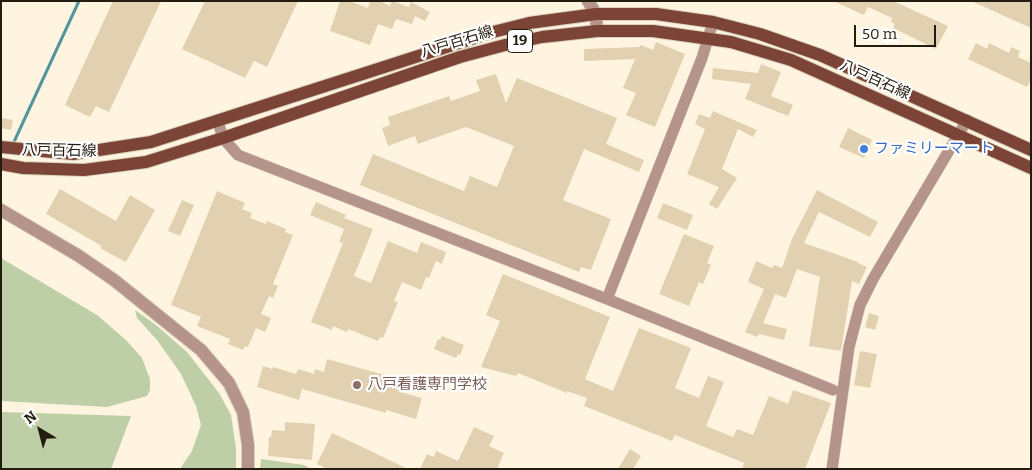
<!DOCTYPE html>
<meta charset="utf-8">
<style>
body{margin:0}
#map{position:relative;width:1032px;height:470px;overflow:hidden;background:#fef4df;font-family:Bitter,serif}
canvas{display:block}
.frame{position:absolute;inset:0;border:2px solid #231d10;pointer-events:none}
.north{position:absolute;left:15px;top:405px;width:50px;height:50px;-webkit-text-stroke:4px #fff;paint-order:stroke;rotate:323deg;font-size:14px;font-weight:700;line-height:20px;text-align:center;color:#231d10}
.north::after{content:'';display:block;margin:auto;width:18px;height:22px;background:#231d10;clip-path:polygon(50% 0,100% 100%,50% 72%,0 100%)}
.scale{position:absolute;left:854px;top:25px;width:82px;height:22px;box-sizing:border-box;border:2px solid #231d10;border-top:0;padding-left:6px;font-size:15px;line-height:18px;white-space:nowrap;color:#231d10;-webkit-text-stroke:4px #fff;paint-order:stroke}
</style>
<div id="map">
<canvas width="1032" height="470"></canvas>
<div class="frame"></div>
<div class="north">N</div>
<div class="scale">50 m</div>
</div>
<script>
const ctx = document.querySelector('canvas').getContext('2d');
ctx.lineJoin = 'round';
function fill(path, color) {
  ctx.fillStyle = color;
  ctx.fill(path, 'evenodd');
}
function shape(rows) {
  const path = new Path2D();
  for (const r of rows) {
    path.moveTo(r[0], r[1]);
    for (let i = 2; i < r.length; i += 2) path.lineTo(r[i], r[i + 1]);
  }
  return path;
}
function trace(path, color, width, dash) {
  ctx.strokeStyle = color;
  ctx.lineWidth = width;
  ctx.lineCap = dash ? 'butt' : 'round';
  ctx.setLineDash(dash || []);
  ctx.stroke(path);
}
function label(font, color, halo, rows, align = 'center') {
  ctx.font = font + ' Bitter,"Noto Sans JP",serif';
  ctx.lineWidth = 4.5;
  ctx.setLineDash([]);
  ctx.textBaseline = 'middle';
  ctx.strokeStyle = halo;
  ctx.fillStyle = color;
  for (const [text, x, y, turn = 0] of rows) {
    ctx.save();
    ctx.translate(x, y);
    ctx.rotate((+turn || 0) * Math.PI / 180);
    ctx.textAlign = isNaN(turn) ? turn : align;
    if (halo) ctx.strokeText(text, 0, 0);
    ctx.fillText(text, 0, 0);
    ctx.restore();
  }
}
fill(shape([
 [1,258,97,315,126,340,142,358,150,379,150,390,147,396,107,407,1,401],
 [135,310,156,325,187,352,219,393,231,415,236,448,236,469,180,469,192,451,201,425,196,406,181,374,157,340,137,318],
 [1,412,131,416,111,469,1,469],
 [261,459,304,465,311,469,260,469]
]), '#becfa7');
trace(shape([
 [13,144,79,1]
]), '#53959c', 3);
fill(shape([
 [113,1,161,1,109,112,96,106,90,117,65,105],
 [205,1,298,1,267,67,254,61,245,78,182,49],
 [340,1,349,1,368,8,370,1,380,1,390,6,392,1,409,7,411,2,430,12,425,21,415,16,412,24,396,19,392,29,378,24,370,45,330,31],
 [833,1,893,1,948,26,936,49,893,28,895,24,891,22,892,18,868,7,864,15],
 [971,1,1026,1,1031,3,1031,28],
 [656,42,685,54,655,127,626,115,636,93,623,88,635,59,584,61,584,49,639,47,641,45,653,50],
 [976,43,987,49,989,43,1009,53,1011,47,1020,51,1018,57,1031,63,1031,79,1027,87,968,59],
 [761,64,781,72,771,96,793,105,788,116,745,99,751,84,712,79,713,68,758,73],
 [496,74,506,103,517,78,617,118,606,144,644,160,639,172,584,149,563,200,611,219,591,270,581,267,579,272,360,185,373,154,464,191,470,176,497,187,514,146,466,127,418,144,415,136,388,146,382,128,390,125,388,117,449,96,451,101,480,91,476,80],
 [713,111,757,130,753,137,738,129,722,169,737,178,717,209,709,204,719,187,687,174,705,129,695,124,699,114,710,118],
 [1,118,13,120,11,130,1,128],
 [848,128,872,140,864,158,839,147],
 [60,189,116,221,130,195,155,210,126,262,100,248,102,246,46,214],
 [817,190,878,222,870,237,819,212,804,243,858,262,858,263,867,267,859,284,852,281,841,351,809,346,820,277,797,269,786,298,775,294,763,323,787,329,784,340,759,334,757,337,745,332,764,289,748,282,756,261,772,268,774,265,782,268,792,239],
 [217,191,245,203,242,209,252,213,250,218,266,224,267,221,286,229,285,232,293,235,273,284,278,286,273,298,269,296,261,314,271,318,265,332,256,328,248,347,245,346,243,350,228,344,230,339,197,326,201,317,171,305],
 [182,200,194,205,180,236,168,231],
 [316,202,346,215,344,218,373,229,354,276,371,283,388,241,417,253,421,242,446,252,442,264,436,261,429,278,426,277,421,290,402,282,394,301,398,302,383,338,380,337,378,341,348,329,347,332,333,326,332,330,311,322,343,243,339,242,344,229,310,215],
 [663,203,693,215,687,230,657,218],
 [684,234,714,246,707,263,711,265,703,284,699,282,689,306,659,294],
 [503,274,610,317,585,379,613,391,639,328,691,348,675,388,699,398,708,376,724,382,706,426,733,437,737,429,753,435,769,396,788,404,793,390,831,403,805,469,742,469,744,463,675,435,672,441,584,406,587,398,567,391,567,393,518,373,516,376,481,367,500,321,486,315],
 [869,313,879,316,875,330,865,327],
 [442,336,464,345,460,355,458,354,456,358,434,349,438,339,440,340],
 [860,351,877,354,870,388,854,385],
 [327,359,396,378,395,380,403,382,400,392,422,398,416,419,386,410,386,413,302,389,299,400,257,387,263,366,272,369,273,367,296,374,298,369,314,374,315,369,324,372],
 [285,422,315,424,312,460,268,456,269,437,271,437,272,430,285,431],
 [474,427,494,436,489,446,504,453,497,469,420,469,427,454,434,457,436,451,458,461],
 [332,433,354,443,408,469,327,469,317,464],
 [630,449,641,456,633,469,618,469]
]), '#e2d1b0');
const minor = shape([
 [218,122,223,138,238,155,607,299,833,390],
 [607,299,702,58,713,22],
 [832,469,849,347,860,305,873,279,967,120]
]);
const tertiary = shape([
 [588,1,596,14,597,31],
 [1,210,79,256,114,280,201,350,229,383,243,412,248,445,248,469]
]);
const primary = shape([
 [1,147,73,154,151,142,493,32,529,23,596,14,656,14,713,22,760,34,820,55,1031,150],
 [1,164,23,168,84,170,146,162,223,138,460,57,505,45,542,37,597,31,653,31,731,42,791,60,1031,168]
]);
trace(minor, '#dbd2be', 12);
trace(tertiary, '#dbd2be', 14);
trace(primary, '#dbd2be', 14);
trace(minor, '#b5948b', 11);
trace(tertiary, '#b5948b', 12);
trace(primary, '#7b4436', 12);
for (const [x, y, r, color] of [
 [864,149,5,"#3f7fe0"],
 [357,385,5,"#8d6e63"]
]) {
  const dot = new Path2D();
  dot.arc(x, y, r, 0, 2 * Math.PI);
  ctx.fillStyle = color;
  ctx.fill(dot);
  trace(dot, '#fff', 2);
}
for (const [x, y, w] of [
 [520,41,25]
]) {
  const box = new Path2D();
  box.roundRect(x - w / 2, y - 11.5, w, 23, 4);
  ctx.fillStyle = '#fff';
  ctx.fill(box);
  trace(box, '#231d10', 1);
}
label('bold 14px', '#231d10', null, [
 ["19",520,41]
]);
label('15px', '#231d10', '#fff', [
 ["八戸百石線",457,42,-17],
 ["八戸百石線",875,80,24],
 ["八戸百石線",59,151,1]
]);
label('15px', '#366cbe', '#fff', [
 ["ファミリーマート",874,149]
], 'left');
label('15px', '#785e54', '#fff', [
 ["八戸看護専門学校",367,385]
], 'left');
</script>
